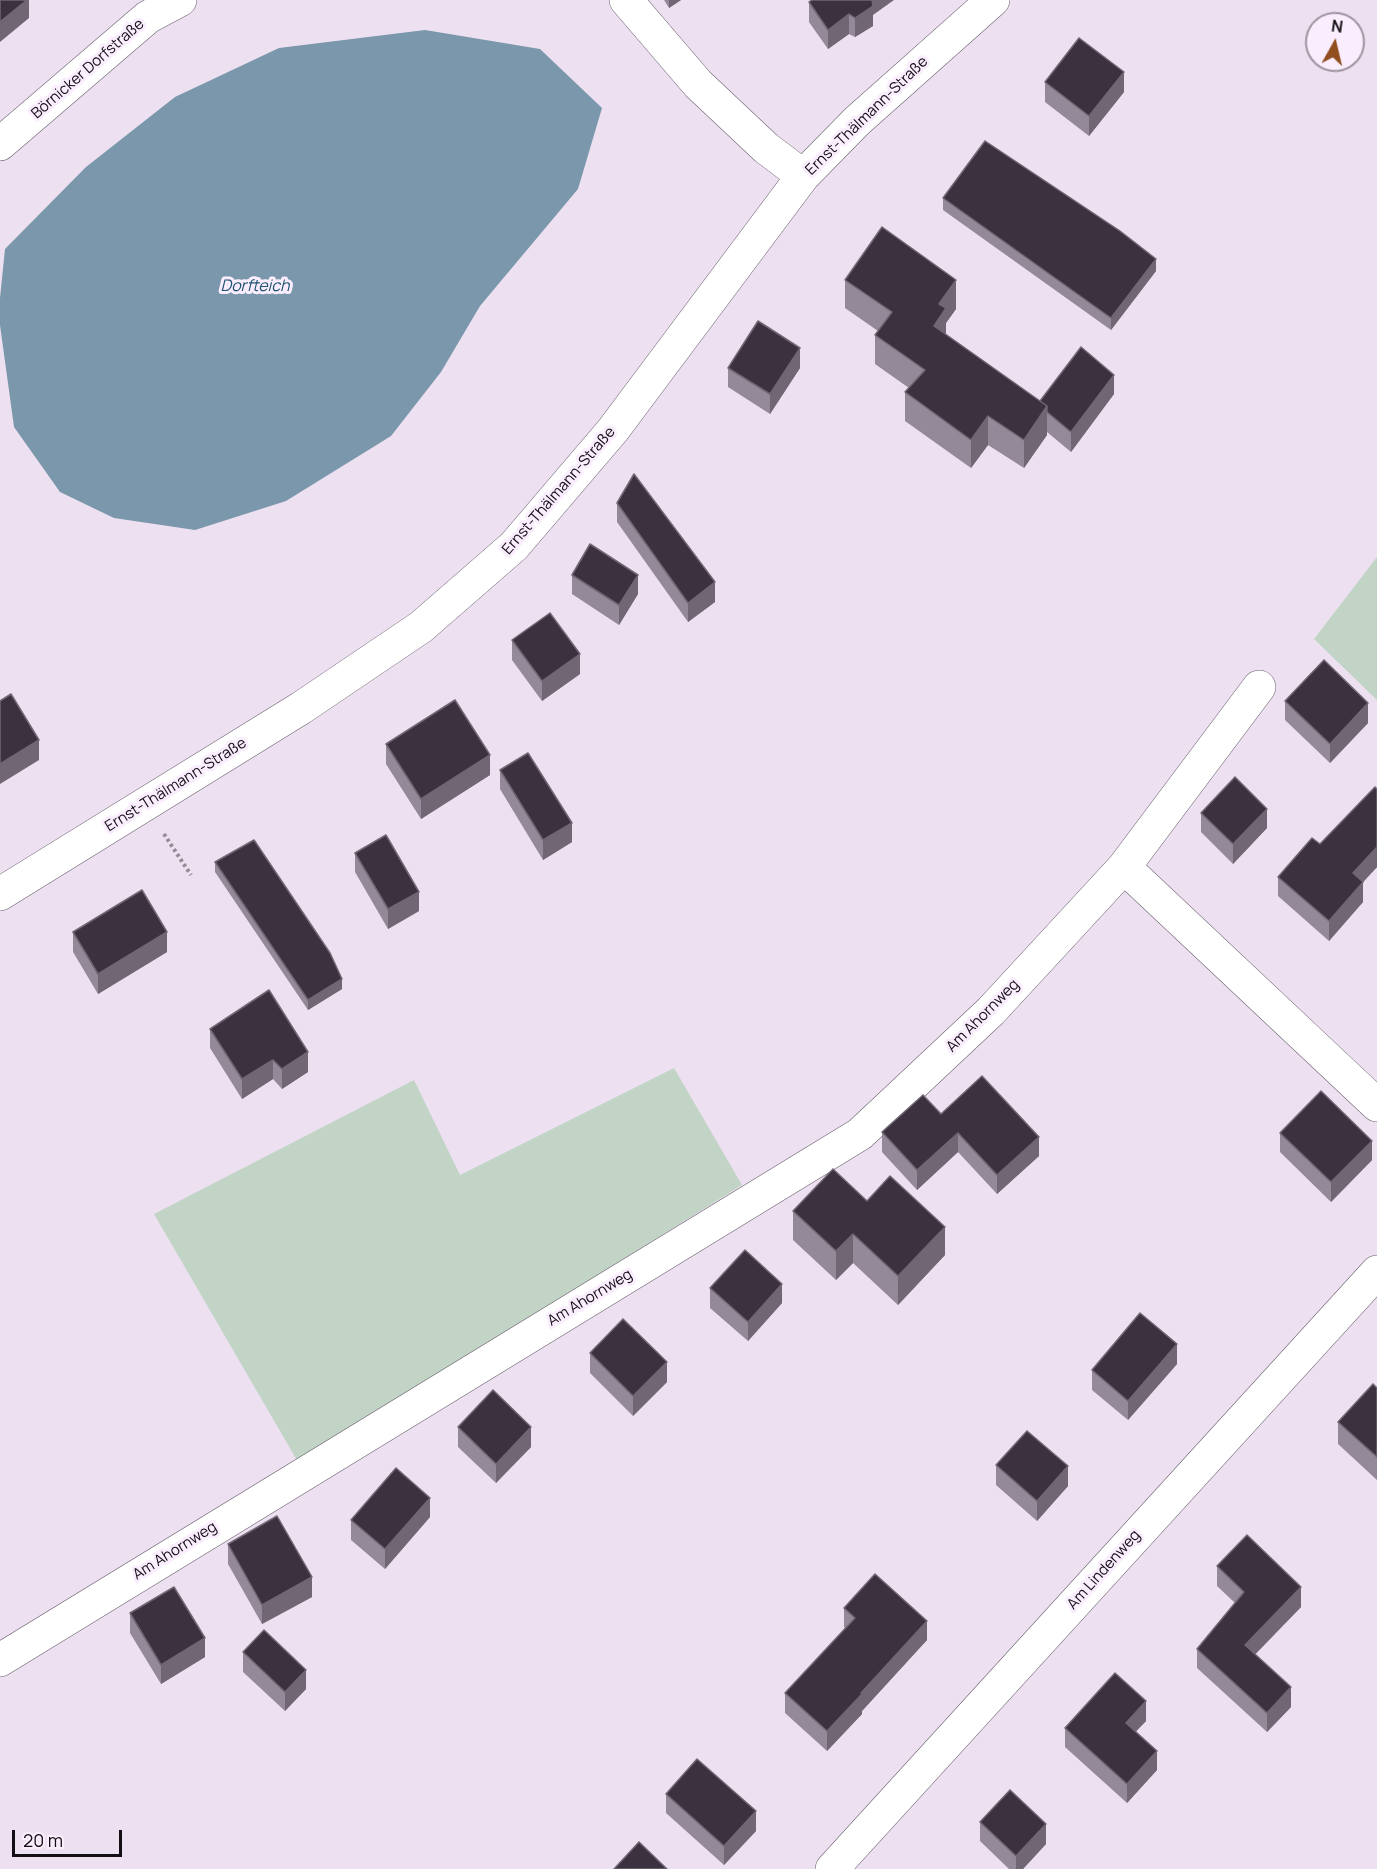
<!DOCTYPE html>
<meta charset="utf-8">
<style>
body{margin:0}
#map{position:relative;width:1377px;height:1869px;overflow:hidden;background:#ede0f1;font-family:Manrope,sans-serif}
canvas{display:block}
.north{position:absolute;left:1305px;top:12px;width:60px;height:60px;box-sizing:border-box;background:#faeefe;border:2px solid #9d94a0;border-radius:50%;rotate:8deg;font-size:16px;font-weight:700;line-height:24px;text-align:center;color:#120e13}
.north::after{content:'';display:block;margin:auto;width:21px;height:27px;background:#914e1f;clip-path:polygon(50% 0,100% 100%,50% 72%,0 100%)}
.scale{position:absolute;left:12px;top:1830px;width:110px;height:27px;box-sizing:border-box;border:3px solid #120e13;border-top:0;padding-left:8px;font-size:18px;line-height:21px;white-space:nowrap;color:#120e13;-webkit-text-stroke:4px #faeefe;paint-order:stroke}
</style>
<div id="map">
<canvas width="1377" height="1869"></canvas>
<div class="north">N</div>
<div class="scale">20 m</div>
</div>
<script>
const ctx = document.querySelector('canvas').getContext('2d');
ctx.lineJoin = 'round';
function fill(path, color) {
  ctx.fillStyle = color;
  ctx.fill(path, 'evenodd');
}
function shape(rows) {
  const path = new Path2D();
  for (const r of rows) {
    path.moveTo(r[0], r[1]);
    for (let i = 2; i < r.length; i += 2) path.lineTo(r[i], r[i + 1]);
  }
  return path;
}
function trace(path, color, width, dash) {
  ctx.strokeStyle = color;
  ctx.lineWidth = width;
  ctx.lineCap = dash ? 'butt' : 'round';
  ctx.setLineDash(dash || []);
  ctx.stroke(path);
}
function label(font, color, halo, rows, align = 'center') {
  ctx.font = font + ' Manrope,sans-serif';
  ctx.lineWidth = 6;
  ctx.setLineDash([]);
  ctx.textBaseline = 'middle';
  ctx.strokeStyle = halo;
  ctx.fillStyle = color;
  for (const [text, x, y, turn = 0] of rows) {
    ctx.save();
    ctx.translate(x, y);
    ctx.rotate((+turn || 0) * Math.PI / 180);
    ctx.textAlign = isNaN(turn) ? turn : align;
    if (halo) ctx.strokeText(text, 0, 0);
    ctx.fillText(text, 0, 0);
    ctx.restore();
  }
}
fill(shape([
 [1377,557,1377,700,1314,639],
 [674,1068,742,1185,298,1462,154,1214,414,1080,460,1175]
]), '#c1d4c6');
fill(shape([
 [425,30,540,49,602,108,578,189,480,306,441,372,391,436,286,501,195,530,114,518,60,492,14,427,0,325,0,298,5,249,86,167,175,97,279,48]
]), '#7a97ab');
const minor = shape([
 [626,0,698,84,766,148,803,176],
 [0,144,148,17,180,0],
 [1124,867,1377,1105],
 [0,894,301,708,421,627,514,546,613,430,803,176,857,121,993,0],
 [0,1660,860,1134,991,1011,1124,867,1259,687],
 [832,1869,1377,1272]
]);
trace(minor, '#6a606e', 34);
trace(shape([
 [164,834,191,875]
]), '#958b97', 4, [3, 3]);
trace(minor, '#fff', 33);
fill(shape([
 [664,0,681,0,669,8],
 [809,2,873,15,873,26,855,37,849,34,828,49,809,22],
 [1045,82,1124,92,1089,136,1045,102],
 [943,198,1156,271,1111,330,943,210],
 [845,280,956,309,946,323,946,335,1040,401,1114,394,1071,452,1047,432,1047,435,1024,468,988,445,971,468,905,421,905,392,909,388,875,364,875,335,878,331,845,308],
 [728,368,800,368,770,414,728,387],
 [617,503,715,602,688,622,617,522],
 [572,575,638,594,619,625,572,594],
 [512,640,580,674,542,701,512,660],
 [1285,701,1368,723,1330,763,1285,720],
 [386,744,490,775,421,819,386,764],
 [500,770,572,842,543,860,500,789],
 [1377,789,1377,867,1363,882,1363,902,1329,941,1278,896,1278,877,1320,844],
 [1201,813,1267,828,1233,864,1201,832],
 [355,853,419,911,388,929,355,872],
 [215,862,342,989,308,1010,215,872],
 [73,932,167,952,98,994,73,952],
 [210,1029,308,1072,282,1089,273,1079,242,1099,210,1048],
 [941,1114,1039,1156,997,1194,958,1152,917,1190,882,1152,882,1132],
 [1280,1133,1372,1160,1331,1202,1280,1152],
 [867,1201,945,1255,898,1305,853,1263,836,1280,793,1240,793,1211],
 [710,1288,782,1303,748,1341,710,1308],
 [590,1353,667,1382,633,1416,590,1373],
 [1177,1364,1128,1420,1092,1390,1092,1370],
 [1377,1388,1377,1480,1338,1444,1338,1422],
 [458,1427,531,1447,496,1483,458,1447],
 [996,1465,1068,1486,1037,1521,996,1485],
 [430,1517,385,1569,351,1540,351,1520],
 [228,1544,312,1597,262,1624,228,1564],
 [1217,1566,1301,1607,1255,1654,1291,1707,1267,1732,1197,1668,1197,1649,1235,1603,1217,1586],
 [844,1608,927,1640,862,1711,862,1714,827,1751,785,1713,785,1693,845,1628,844,1627],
 [130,1613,205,1657,161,1684,130,1633],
 [243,1652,306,1689,285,1711,243,1672],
 [1146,1721,1136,1731,1157,1770,1127,1803,1065,1747,1065,1728],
 [666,1794,756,1831,724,1865,666,1813],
 [980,1822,1046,1844,1023,1869,1009,1869,980,1841]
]), '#948998');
fill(shape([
 [27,0,29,0,29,18,0,42,0,22],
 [669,0,681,0,669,8],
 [871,0,894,0,873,15,873,26,855,37,855,18],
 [849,14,849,34,828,49,828,30],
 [1124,72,1124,92,1089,136,1089,116],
 [1156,259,1156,271,1111,330,1111,318],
 [956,280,956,309,946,323,946,336,934,326,939,304],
 [800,348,800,368,770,414,770,394],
 [1114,375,1114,394,1071,452,1071,432],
 [1047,406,1047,435,1024,468,1024,440],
 [988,416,988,445,971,468,971,440],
 [638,575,638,594,619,625,619,605],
 [715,582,715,602,688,622,688,603],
 [580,654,580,674,542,701,542,681],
 [1368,703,1368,723,1330,763,1330,744],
 [39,740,39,760,0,784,0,764],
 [490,755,490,775,421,819,421,799],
 [1267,809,1267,828,1233,864,1233,844],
 [572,823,572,842,543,860,543,840],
 [1377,847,1377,867,1353,893,1353,873],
 [1363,882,1363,902,1329,941,1329,921],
 [419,892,419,911,388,929,388,909],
 [167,932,167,952,98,994,98,974],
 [342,979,342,989,308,1010,308,1000],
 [308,1052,308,1072,282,1089,282,1069],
 [273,1060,273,1079,242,1099,242,1079],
 [958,1133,958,1152,917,1190,917,1170],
 [1039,1137,1039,1156,997,1194,997,1175],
 [1372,1141,1372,1160,1331,1202,1331,1182],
 [945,1227,945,1255,898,1305,898,1276],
 [853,1234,853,1263,836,1280,836,1251],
 [782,1284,782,1303,748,1341,748,1322],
 [1177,1344,1177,1364,1128,1420,1128,1401],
 [667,1362,667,1382,633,1416,633,1396],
 [531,1427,531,1447,496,1483,496,1464],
 [1068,1466,1068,1486,1037,1521,1037,1501],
 [430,1498,430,1517,385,1569,385,1549],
 [312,1577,312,1597,262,1624,262,1605],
 [1301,1587,1301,1607,1245,1665,1245,1645],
 [927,1621,927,1640,862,1711,862,1714,827,1751,827,1731,861,1693],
 [205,1638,205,1657,161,1684,161,1665],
 [306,1670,306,1689,285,1711,285,1692],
 [1291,1687,1291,1707,1267,1732,1267,1713],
 [1146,1701,1146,1721,1126,1742,1126,1723],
 [1157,1751,1157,1770,1127,1803,1127,1784],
 [756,1811,756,1831,724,1865,724,1846],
 [1046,1824,1046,1844,1023,1869,1016,1869,1016,1856]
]), '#716674');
const building = shape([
 [0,0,27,0,0,22,0,0],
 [812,0,872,0,873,6,855,18,849,14,828,30,809,2,812,0],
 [1079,38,1124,72,1089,116,1045,82,1079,38],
 [985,141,1120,231,1156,259,1111,318,943,198,985,141],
 [882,227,956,280,939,304,946,308,934,326,1047,406,1024,440,988,416,971,440,905,392,925,370,875,335,892,312,845,280,882,227],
 [758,321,800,348,770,394,728,368,758,321],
 [1081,347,1114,375,1071,432,1047,412,1047,406,1040,401,1081,347],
 [634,474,715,582,688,603,617,503,634,474],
 [590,544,638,575,619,605,572,575,590,544],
 [550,613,580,654,542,681,512,640,550,613],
 [1324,660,1368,703,1330,744,1285,701,1324,660],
 [11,694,39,740,0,764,0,701,11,694],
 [455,700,490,755,421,799,386,744,455,700],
 [528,753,572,823,543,840,500,770,528,753],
 [1235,777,1267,809,1233,844,1201,813,1235,777],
 [1375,787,1377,789,1377,847,1353,873,1363,882,1329,921,1278,877,1312,838,1320,844,1375,787],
 [386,835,419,892,388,909,355,853,386,835],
 [254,840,330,953,342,979,308,1000,215,862,254,840],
 [142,890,167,932,98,974,73,932,142,890],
 [269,990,308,1052,282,1069,273,1060,242,1079,210,1029,269,990],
 [982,1076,1039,1137,997,1175,958,1133,917,1170,882,1132,923,1095,941,1114,982,1076],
 [1321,1091,1372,1141,1331,1182,1280,1133,1321,1091],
 [833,1169,867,1201,890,1176,945,1227,898,1276,853,1234,836,1251,793,1211,833,1169],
 [745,1250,782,1284,748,1322,710,1288,745,1250],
 [1140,1313,1177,1344,1128,1401,1092,1370,1140,1313],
 [623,1319,667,1362,633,1396,590,1353,623,1319],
 [1373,1384,1377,1388,1377,1457,1338,1422,1373,1384],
 [493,1390,531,1427,496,1464,458,1427,493,1390],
 [1027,1431,1068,1466,1037,1501,996,1465,1027,1431],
 [396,1468,430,1498,385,1549,351,1520,396,1468],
 [277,1516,312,1577,262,1605,228,1544,277,1516],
 [1247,1535,1301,1587,1245,1645,1291,1687,1267,1713,1197,1649,1244,1592,1217,1566,1247,1535],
 [875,1574,927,1621,861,1693,862,1694,827,1731,785,1693,855,1618,844,1608,875,1574],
 [174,1587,205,1638,161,1665,130,1613,174,1587],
 [264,1630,306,1670,285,1692,243,1652,264,1630],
 [1115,1673,1146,1701,1126,1723,1157,1751,1127,1784,1065,1728,1115,1673],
 [697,1759,756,1811,724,1846,666,1794,697,1759],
 [1010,1790,1046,1824,1016,1856,980,1822,1010,1790],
 [639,1842,667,1869,614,1869,639,1842]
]);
fill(building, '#3c323f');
trace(building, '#716674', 1.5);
label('15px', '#120e13', '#faeefe', [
 ["Börnicker Dorfstraße",88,69,-41],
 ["Ernst-Thälmann-Straße",867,116,-44],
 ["Ernst-Thälmann-Straße",559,491,-49],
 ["Ernst-Thälmann-Straße",176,785,-32],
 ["Am Ahornweg",983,1016,-45],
 ["Am Ahornweg",590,1298,-31],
 ["Am Ahornweg",175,1551,-32],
 ["Am Lindenweg",1104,1570,-48]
]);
label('italic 16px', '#1c516f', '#faeefe', [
 ["Dorfteich",255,287]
]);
</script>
